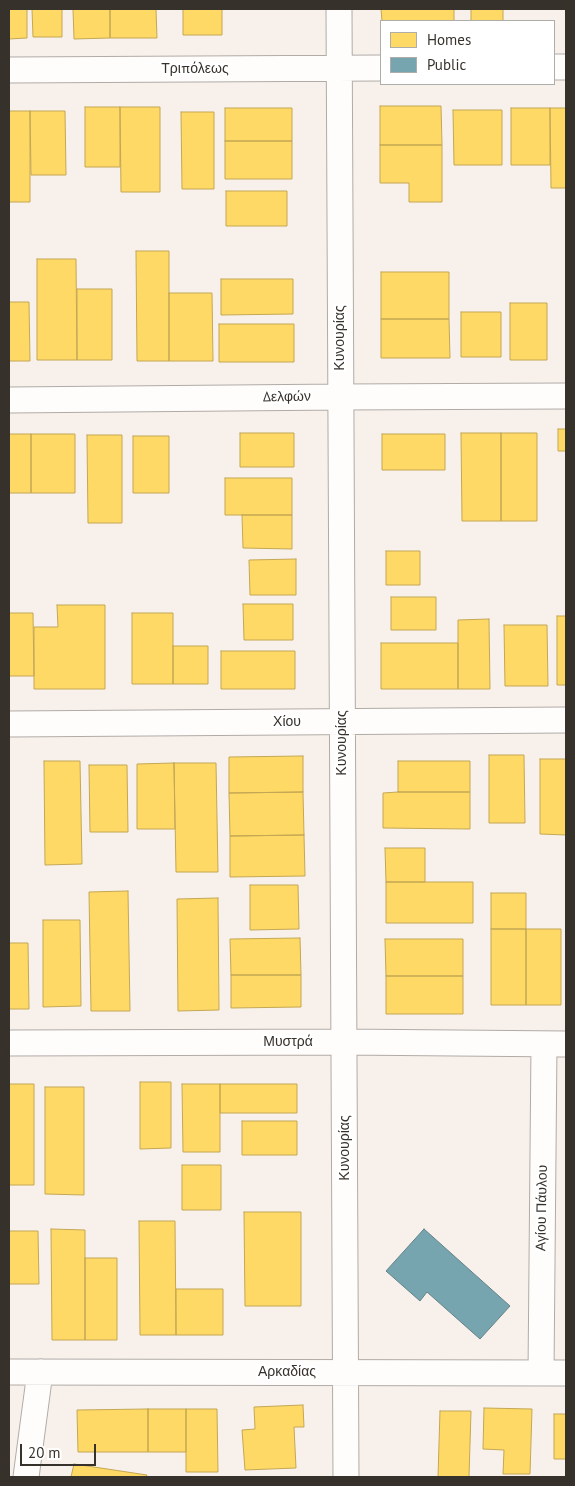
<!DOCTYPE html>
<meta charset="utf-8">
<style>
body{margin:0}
#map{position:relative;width:575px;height:1486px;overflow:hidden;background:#f8f1eb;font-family:"PT Sans",sans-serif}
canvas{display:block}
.frame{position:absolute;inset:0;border:10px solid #37312b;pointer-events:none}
.legend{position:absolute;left:380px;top:20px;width:175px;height:65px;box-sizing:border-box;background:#fff;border:1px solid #afadaa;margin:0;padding:6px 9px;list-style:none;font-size:15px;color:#37312b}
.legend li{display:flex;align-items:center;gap:10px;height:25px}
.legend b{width:25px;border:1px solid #afadaa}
.scale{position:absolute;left:20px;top:1444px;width:76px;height:22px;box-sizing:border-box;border:2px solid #37312b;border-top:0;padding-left:6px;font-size:15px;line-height:18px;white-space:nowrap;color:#37312b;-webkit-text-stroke:4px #fff;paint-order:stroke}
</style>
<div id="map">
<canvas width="575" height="1486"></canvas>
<div class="frame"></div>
<ul class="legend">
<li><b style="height:14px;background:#ffd966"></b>Homes</li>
<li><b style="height:14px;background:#76a5af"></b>Public</li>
</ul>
<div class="scale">20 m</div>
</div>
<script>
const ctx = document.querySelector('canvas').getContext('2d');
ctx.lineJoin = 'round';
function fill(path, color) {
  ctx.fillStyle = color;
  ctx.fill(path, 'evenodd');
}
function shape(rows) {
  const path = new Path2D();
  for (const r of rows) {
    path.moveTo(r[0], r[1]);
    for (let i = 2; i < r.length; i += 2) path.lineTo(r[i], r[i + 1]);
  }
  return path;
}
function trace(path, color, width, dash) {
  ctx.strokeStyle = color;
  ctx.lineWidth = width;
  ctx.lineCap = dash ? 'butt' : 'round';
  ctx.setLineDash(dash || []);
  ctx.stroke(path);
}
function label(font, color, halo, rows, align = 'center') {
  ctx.font = font + ' "PT Sans",sans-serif';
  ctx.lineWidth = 5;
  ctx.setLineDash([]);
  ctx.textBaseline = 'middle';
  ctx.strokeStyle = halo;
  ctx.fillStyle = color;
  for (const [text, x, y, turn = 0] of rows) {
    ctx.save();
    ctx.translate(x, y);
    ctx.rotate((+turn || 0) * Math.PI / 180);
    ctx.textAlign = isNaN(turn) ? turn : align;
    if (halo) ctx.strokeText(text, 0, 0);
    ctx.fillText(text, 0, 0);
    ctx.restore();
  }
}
const homes = shape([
 [9,9,27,9,27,38,9,39,9,9],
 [32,9,62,9,62,37,33,37,32,9],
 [73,9,110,9,110,38,74,39,73,9],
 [110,9,156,9,157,38,110,38,110,9],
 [183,9,222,9,222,35,183,35,183,9],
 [381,9,454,9,454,21,382,21,381,9],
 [471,9,503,9,503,21,471,21,471,9],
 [380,106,441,106,442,145,380,145,380,106],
 [85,107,120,107,120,167,85,167,85,107],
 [120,107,160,107,160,192,121,192,120,107],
 [225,108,292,108,292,141,225,141,225,108],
 [511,108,550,108,550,165,511,165,511,108],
 [550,108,566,108,566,188,551,188,550,108],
 [453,110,502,110,502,165,454,165,453,110],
 [9,111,30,111,30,202,9,202,9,111],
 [30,111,65,111,66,175,31,175,30,111],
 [181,112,214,112,214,189,182,189,181,112],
 [225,141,292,141,292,179,225,179,225,141],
 [380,145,442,145,442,202,409,202,409,183,380,183,380,145],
 [226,191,287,191,287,226,226,226,226,191],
 [136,251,169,251,169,361,137,361,136,251],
 [37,259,76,259,77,360,37,360,37,259],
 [381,272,449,272,449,319,381,319,381,272],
 [221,279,293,279,293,314,221,315,221,279],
 [77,289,112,289,112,360,77,360,77,289],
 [169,293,212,293,213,361,169,361,169,293],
 [9,302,29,302,30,361,9,361,9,302],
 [510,303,547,303,547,360,510,360,510,303],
 [461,312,501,312,501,357,461,357,461,312],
 [381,319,449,319,450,358,381,358,381,319],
 [219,324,294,324,294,362,219,362,219,324],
 [558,429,566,429,566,451,558,451,558,429],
 [240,433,294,433,294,467,240,467,240,433],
 [461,433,501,433,501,521,462,521,461,433],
 [501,433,537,433,537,521,501,521,501,433],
 [9,434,31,434,31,493,9,493,9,434],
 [31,434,75,434,75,493,31,493,31,434],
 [382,434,445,434,445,470,382,470,382,434],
 [87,435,122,435,122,523,88,523,87,435],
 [133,436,169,436,169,493,133,493,133,436],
 [225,478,292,478,292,515,225,515,225,478],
 [242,515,292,515,292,549,243,548,242,515],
 [386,551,420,551,420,585,386,585,386,551],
 [296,559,296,595,250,595,249,560,296,559],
 [391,597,436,597,436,630,391,630,391,597],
 [243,604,293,604,293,640,244,640,243,604],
 [57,605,105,605,105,689,34,689,34,627,58,627,57,605],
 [9,613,33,613,34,676,9,676,9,613],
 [132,613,173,613,173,684,132,684,132,613],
 [557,616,566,616,566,685,557,685,557,616],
 [489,619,490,689,458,689,458,620,489,619],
 [504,625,547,625,548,686,505,686,504,625],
 [381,643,458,643,458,689,381,689,381,643],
 [173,646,208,646,208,684,173,684,173,646],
 [221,651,295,651,295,689,221,689,221,651],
 [489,755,524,755,525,823,489,823,489,755],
 [303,756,303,792,229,793,229,757,303,756],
 [540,759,566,759,566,835,540,834,540,759],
 [44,761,80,761,82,864,45,865,44,761],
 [398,761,470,761,470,792,398,792,398,761],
 [174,763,175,829,137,829,137,764,174,763],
 [174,763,216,763,218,872,176,872,174,763],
 [89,765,127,765,128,832,90,832,89,765],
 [303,792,304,835,230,836,229,793,303,792],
 [398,792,470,792,470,829,383,828,383,793,398,792],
 [304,835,305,876,230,877,230,836,304,835],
 [385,848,425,848,425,882,386,882,385,848],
 [386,882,473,882,473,923,386,923,386,882],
 [250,885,298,885,299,929,250,930,250,885],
 [128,891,130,1011,91,1011,89,892,128,891],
 [491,893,526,893,526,929,491,929,491,893],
 [218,898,219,1010,178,1011,177,899,218,898],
 [43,920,80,920,81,1006,43,1007,43,920],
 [491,929,526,929,526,1005,491,1005,491,929],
 [526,929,561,929,561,1005,526,1005,526,929],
 [300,938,301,975,231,975,230,939,300,938],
 [385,939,463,939,463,976,386,976,385,939],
 [9,943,28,943,29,1009,9,1009,9,943],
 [231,975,301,975,301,1007,231,1008,231,975],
 [386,976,463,976,463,1014,386,1014,386,976],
 [140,1082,171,1082,171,1148,140,1149,140,1082],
 [9,1084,34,1084,34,1185,9,1185,9,1084],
 [182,1084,220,1084,220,1152,183,1152,182,1084],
 [220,1084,297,1084,297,1113,220,1113,220,1084],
 [45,1087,84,1087,84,1195,45,1194,45,1087],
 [242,1121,297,1121,297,1155,242,1155,242,1121],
 [182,1165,221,1165,221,1210,182,1210,182,1165],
 [244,1212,301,1212,301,1306,245,1306,244,1212],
 [139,1221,175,1221,176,1335,140,1335,139,1221],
 [51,1229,85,1230,85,1340,52,1340,51,1229],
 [9,1231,38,1231,39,1284,9,1284,9,1231],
 [85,1258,117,1258,117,1340,85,1340,85,1258],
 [176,1289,223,1289,223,1335,176,1335,176,1289],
 [303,1405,304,1427,294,1427,296,1468,245,1470,242,1430,255,1429,254,1407,303,1405],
 [484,1408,532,1409,530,1474,503,1474,504,1450,483,1449,484,1408],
 [148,1409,186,1409,186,1452,148,1452,148,1409],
 [148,1409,148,1452,78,1452,77,1410,148,1409],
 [186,1409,217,1409,218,1472,186,1472,186,1409],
 [440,1411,471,1411,469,1477,438,1477,440,1411],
 [554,1414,566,1414,566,1459,554,1459,554,1414],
 [74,1464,147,1475,146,1477,71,1477,74,1464]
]);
fill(homes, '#ffd966');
trace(homes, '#c3a754', 1);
const public = shape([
 [424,1229,510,1306,480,1339,427,1292,420,1301,386,1271,424,1229]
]);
fill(public, '#76a5af');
trace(public, '#638287', 1);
const minor = shape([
 [339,9,346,1477],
 [554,67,566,67],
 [9,70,381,68],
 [9,400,341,397,566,396],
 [9,724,566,720],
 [9,1043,344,1042,566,1044],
 [9,1372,566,1373],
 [541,1373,544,1044],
 [26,1477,40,1372]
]);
trace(minor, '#b1aba6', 27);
trace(minor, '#fefdfc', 25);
label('14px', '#37312b', '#fff', [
 ["Τριπόλεως",195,69],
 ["Κυνουρίας",340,338,-90],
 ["Δελφών",287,397,-1],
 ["Χίου",287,722],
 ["Κυνουρίας",342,743,-90],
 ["Μυστρά",288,1042],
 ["Κυνουρίας",345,1148,-90],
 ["Αγίου Πάυλου",542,1208,-89],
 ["Αρκαδίας",287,1372]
]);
</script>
